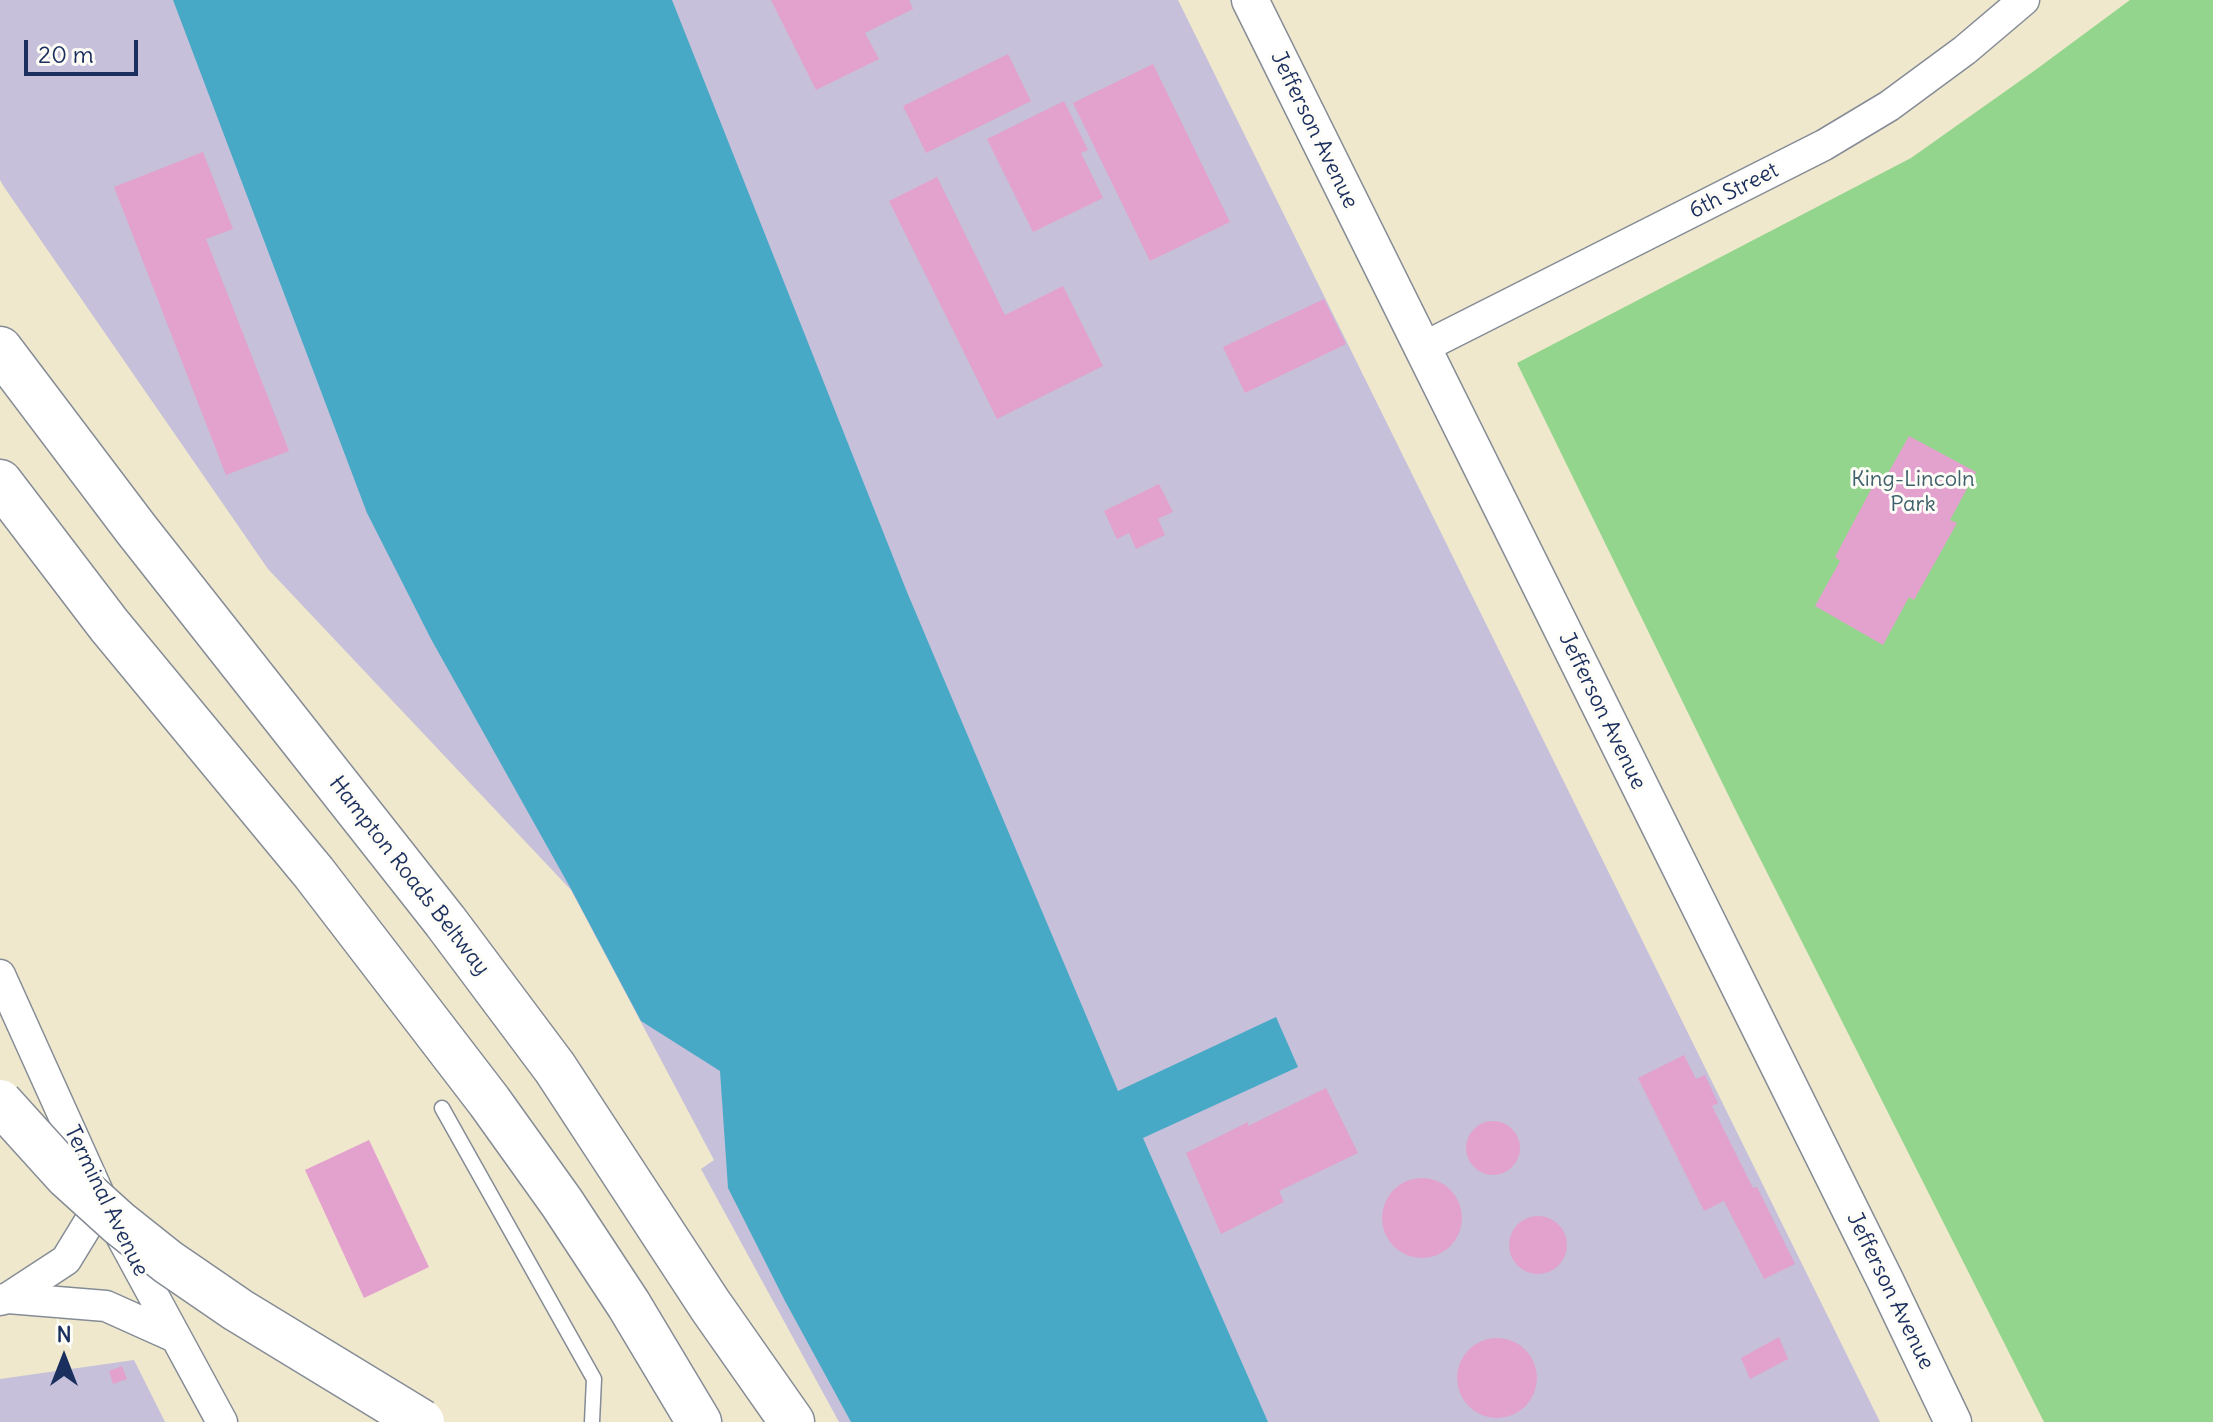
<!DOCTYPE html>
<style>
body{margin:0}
#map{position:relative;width:2213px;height:1422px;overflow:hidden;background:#efe8cd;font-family:Delius,sans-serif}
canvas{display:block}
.north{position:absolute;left:24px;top:1318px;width:80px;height:80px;-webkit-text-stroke:6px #fdfcf7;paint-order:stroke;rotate:0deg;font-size:22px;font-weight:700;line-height:32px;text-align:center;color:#1b2f5e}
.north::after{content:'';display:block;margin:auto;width:28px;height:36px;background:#1b2f5e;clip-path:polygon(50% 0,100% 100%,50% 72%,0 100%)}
.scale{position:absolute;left:24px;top:40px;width:114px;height:36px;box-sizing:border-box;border:4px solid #1b2f5e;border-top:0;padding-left:10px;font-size:24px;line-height:28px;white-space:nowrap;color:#1b2f5e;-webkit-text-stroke:6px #fdfcf7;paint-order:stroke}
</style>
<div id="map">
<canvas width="2213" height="1422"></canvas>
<div class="north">N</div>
<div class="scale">20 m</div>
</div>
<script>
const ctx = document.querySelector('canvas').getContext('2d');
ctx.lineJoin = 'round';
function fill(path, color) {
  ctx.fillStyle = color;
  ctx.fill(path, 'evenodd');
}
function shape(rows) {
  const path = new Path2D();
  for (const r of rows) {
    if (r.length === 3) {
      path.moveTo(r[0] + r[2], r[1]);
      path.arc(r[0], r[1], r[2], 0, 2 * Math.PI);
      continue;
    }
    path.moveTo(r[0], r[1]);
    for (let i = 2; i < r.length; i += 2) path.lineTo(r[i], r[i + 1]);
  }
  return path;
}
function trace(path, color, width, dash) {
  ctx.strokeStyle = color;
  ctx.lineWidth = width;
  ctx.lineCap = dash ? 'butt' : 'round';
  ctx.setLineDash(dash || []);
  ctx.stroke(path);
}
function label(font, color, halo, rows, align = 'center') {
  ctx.font = font + ' Delius,sans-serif';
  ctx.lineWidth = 6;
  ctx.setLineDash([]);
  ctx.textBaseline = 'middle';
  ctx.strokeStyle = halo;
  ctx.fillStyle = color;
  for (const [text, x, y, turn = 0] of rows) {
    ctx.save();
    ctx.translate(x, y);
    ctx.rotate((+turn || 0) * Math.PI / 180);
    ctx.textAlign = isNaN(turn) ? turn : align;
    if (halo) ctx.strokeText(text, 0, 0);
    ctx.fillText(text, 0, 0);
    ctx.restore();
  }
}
fill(shape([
 [0,0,1178,0,1880,1422,839,1422,701,1169,714,1160,571,890,268,569,4,187,0,180],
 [134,1360,165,1422,0,1422,0,1379]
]), '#c6c0da');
fill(shape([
 [2130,0,2213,0,2213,1422,2044,1422,1738,815,1517,363,1911,158,2034,71]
]), '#93d58c');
fill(shape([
 [173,0,672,0,907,592,1118,1091,1276,1017,1298,1067,1143,1138,1268,1422,851,1422,785,1301,728,1188,720,1071,641,1021,571,889,431,639,367,513]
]), '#48a9c7');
fill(shape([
 [771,0,909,0,913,9,865,33,879,59,816,90],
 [1008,54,1031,101,926,153,903,106],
 [1153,64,1230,222,1150,261,1073,103],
 [1064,101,1088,150,1081,153,1103,198,1033,232,987,139],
 [203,152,233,229,206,239,289,451,226,475,114,187],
 [937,177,1005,315,1063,286,1103,366,997,419,889,201],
 [1324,299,1346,344,1245,393,1223,347],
 [1909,436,1976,472,1950,520,1957,523,1914,600,1909,597,1883,645,1815,606,1840,561,1835,557,1876,480,1882,484],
 [1159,484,1173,512,1158,519,1165,535,1136,549,1129,533,1117,539,1104,511],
 [1684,1055,1696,1079,1705,1075,1718,1103,1712,1106,1753,1188,1757,1187,1795,1264,1764,1279,1724,1201,1704,1211,1638,1078],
 [1326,1088,1358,1153,1279,1191,1284,1202,1221,1234,1186,1153,1248,1122,1248,1126],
 [1493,1148,27],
 [369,1140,429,1267,364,1298,305,1170],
 [1422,1218,40],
 [1538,1245,29],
 [1779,1337,1788,1359,1750,1379,1741,1358],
 [1497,1378,40],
 [122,1366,127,1379,113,1384,109,1371]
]), '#e3a1ce');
const service = shape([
 [442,1108,594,1379,592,1422]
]);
const minor = shape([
 [1422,348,1824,145,1889,106,1965,50,2024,0],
 [0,975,102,1201,222,1422],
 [8,1298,106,1306,175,1337],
 [0,1300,8,1298,66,1260,102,1201]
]);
const tertiary = shape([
 [1250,0,1885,1280,1953,1422]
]);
const motorway = shape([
 [0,349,136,529,445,921,555,1068,710,1305,792,1422],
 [0,482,109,625,314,873,489,1101,562,1203,629,1305,699,1422]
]);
trace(service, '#858c96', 17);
trace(minor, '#858c96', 33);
trace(tertiary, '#858c96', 39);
trace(motorway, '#858c96', 47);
trace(service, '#fff', 14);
trace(minor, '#fff', 30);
trace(tertiary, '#fff', 36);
trace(motorway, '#fff', 44);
const motorwayBridge = shape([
 [0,1102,67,1176,119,1223,168,1262,238,1310,422,1422]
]);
trace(motorwayBridge, '#858c96', 47, []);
trace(motorwayBridge, '#fff', 44);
label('22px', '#1b2f5e', '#fdfcf7', [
 ["Jefferson Avenue",1314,130,64],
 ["6th Street",1734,191,-27],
 ["Jefferson Avenue",1602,711,64],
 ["Hampton Roads Beltway",409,876,52],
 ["Terminal Avenue",106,1201,64],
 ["Jefferson Avenue",1890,1291,64]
]);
label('22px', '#3f616c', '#fdfcf7', [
 ["King-Lincoln",1913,480],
 ["Park",1913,505]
]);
</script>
